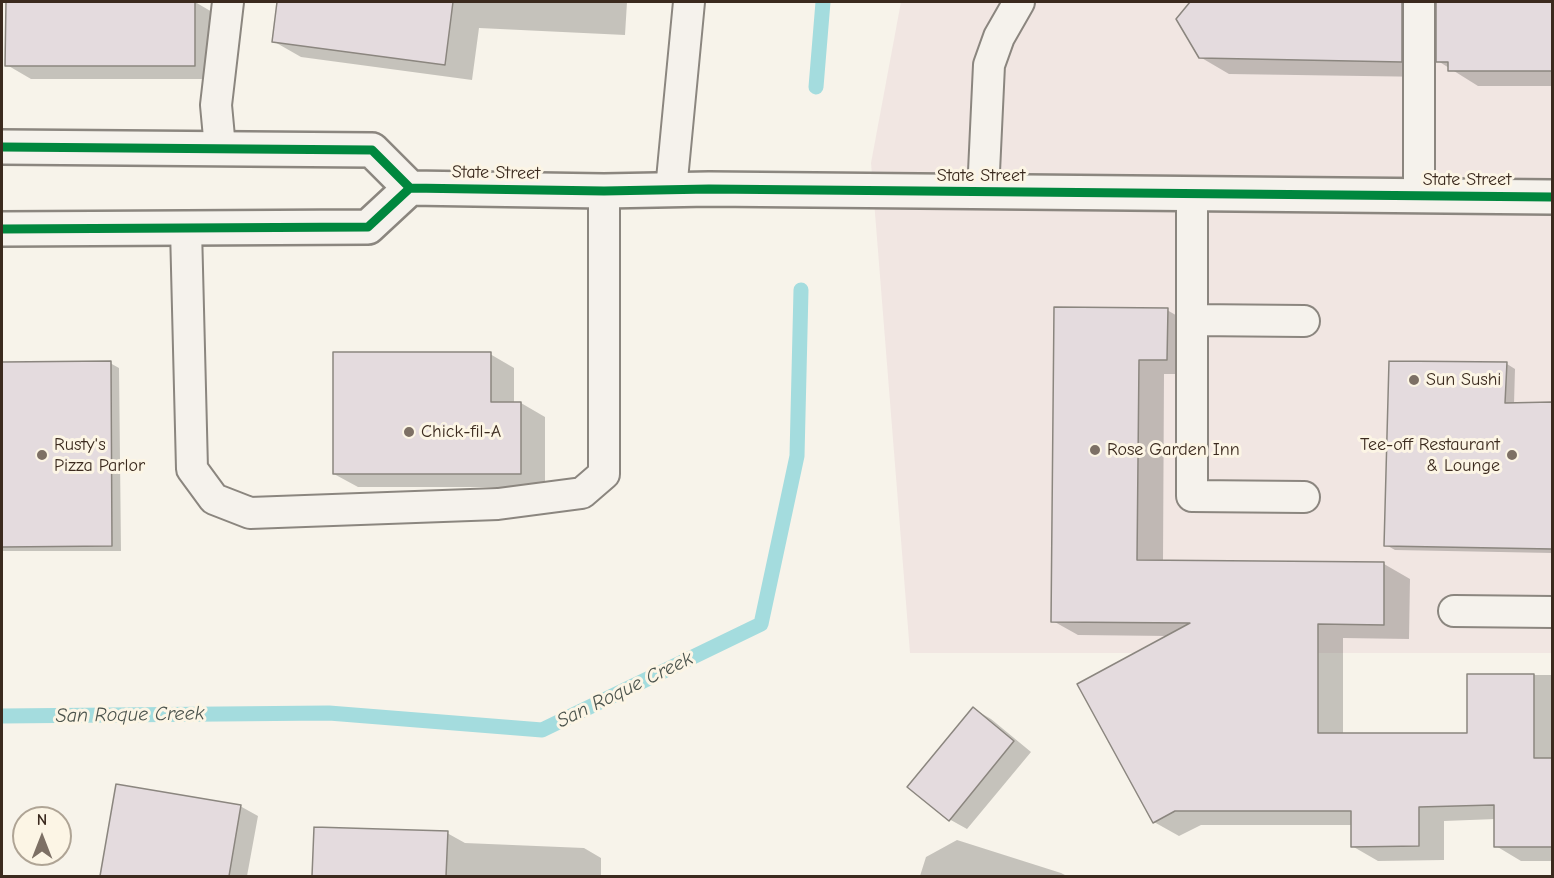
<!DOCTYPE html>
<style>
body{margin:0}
#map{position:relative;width:1554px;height:878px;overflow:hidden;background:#f7f3ea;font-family:"Comic Neue",sans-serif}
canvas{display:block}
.frame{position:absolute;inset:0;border:3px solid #3b2a1e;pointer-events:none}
.north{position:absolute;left:12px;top:806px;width:60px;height:60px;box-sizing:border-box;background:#fcf5e5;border:2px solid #afa495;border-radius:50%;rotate:0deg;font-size:16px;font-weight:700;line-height:24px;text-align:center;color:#3b2a1e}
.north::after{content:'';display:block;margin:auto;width:21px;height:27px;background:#7d7065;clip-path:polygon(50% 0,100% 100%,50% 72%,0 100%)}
</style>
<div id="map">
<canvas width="1554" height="878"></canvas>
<div class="frame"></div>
<div class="north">N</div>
</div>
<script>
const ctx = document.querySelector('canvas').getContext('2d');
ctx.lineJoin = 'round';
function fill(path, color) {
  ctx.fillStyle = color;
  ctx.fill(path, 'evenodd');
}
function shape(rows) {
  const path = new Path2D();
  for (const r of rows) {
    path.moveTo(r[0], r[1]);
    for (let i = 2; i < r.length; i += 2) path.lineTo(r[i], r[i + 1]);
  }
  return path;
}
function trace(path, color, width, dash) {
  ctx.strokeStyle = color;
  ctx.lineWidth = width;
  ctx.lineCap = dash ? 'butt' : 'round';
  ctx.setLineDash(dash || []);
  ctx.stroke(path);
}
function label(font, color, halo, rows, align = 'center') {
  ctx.font = font + ' "Comic Neue",sans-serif';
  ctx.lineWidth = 6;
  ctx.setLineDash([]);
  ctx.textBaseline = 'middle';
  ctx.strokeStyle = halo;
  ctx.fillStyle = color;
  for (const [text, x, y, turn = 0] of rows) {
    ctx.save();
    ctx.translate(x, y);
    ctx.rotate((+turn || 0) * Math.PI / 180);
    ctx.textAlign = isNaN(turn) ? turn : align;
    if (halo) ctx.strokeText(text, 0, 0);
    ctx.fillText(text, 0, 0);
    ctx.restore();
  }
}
fill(shape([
 [901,2,1552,2,1552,653,910,653,871,163]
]), '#f1e6e2');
fill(shape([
 [8,2,195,2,219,16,219,79,31,79,7,65],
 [278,2,627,2,625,35,479,28,472,80,301,57,273,41],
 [1192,2,1552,2,1552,86,1478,86,1438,61,1438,4,1433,9,1430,77,1229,74,1200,57,1178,19],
 [1055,308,1167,310,1193,325,1192,374,1164,374,1163,561,1384,564,1410,579,1409,639,1343,638,1343,735,1468,735,1468,675,1552,675,1552,861,1521,861,1496,846,1496,819,1444,821,1444,860,1378,861,1352,846,1352,825,1201,825,1179,836,1154,822,1168,636,1078,635,1053,621],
 [490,354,514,368,514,403,521,403,545,417,545,487,358,487,334,474],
 [110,363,119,368,121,551,2,551,2,364],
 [1507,364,1515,369,1514,404,1552,404,1552,553,1395,550,1386,545],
 [974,709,991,719,1031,752,967,829,949,819],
 [117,786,240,806,258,816,247,876,102,876],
 [316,829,447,833,465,843,584,848,601,858,601,876,314,876],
 [957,840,1061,873,1067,876,920,876,926,857]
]), '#0003');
trace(shape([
 [816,87,823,2],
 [2,716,329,713,542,730,761,624,797,456,801,290]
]), '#a4dcde', 15);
const building = shape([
 [6,2,195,2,195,66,5,66,6,2],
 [277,2,453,2,445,65,272,42,277,2],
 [1190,2,1402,2,1402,62,1199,58,1176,19,1190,2],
 [1436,2,1552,2,1552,71,1448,71,1448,62,1436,62,1436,2],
 [1054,307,1168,308,1167,360,1139,360,1137,560,1384,562,1384,625,1318,624,1318,733,1467,733,1467,674,1534,674,1534,758,1552,758,1552,847,1494,847,1494,805,1419,807,1419,846,1351,847,1351,811,1175,811,1153,823,1077,684,1190,623,1051,622,1054,307],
 [333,352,491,352,491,402,521,402,521,474,333,474,333,352],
 [111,361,112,546,2,547,2,362,111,361],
 [1389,361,1507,362,1505,403,1552,402,1552,549,1384,546,1389,361],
 [973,707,1014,741,949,821,907,787,973,707],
 [116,784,241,805,229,876,100,876,116,784],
 [314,827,448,831,446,876,312,876,314,827]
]);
fill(building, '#e4dbde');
trace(building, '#8b867f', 1.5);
const lane = shape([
 [1419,2,1419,196],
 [220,148,216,105,228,2],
 [671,190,689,2],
 [983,193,989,65,999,37,1019,2],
 [1192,194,1192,496,1304,497],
 [186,229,192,469,214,499,250,513,498,504,582,493,604,474,604,191],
 [1192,320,1304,321],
 [1454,611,1552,612]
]);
const primary = shape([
 [2,147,372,150,410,188],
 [2,229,368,227,410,188,604,191,709,189,1552,197]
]);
trace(lane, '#8b867f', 34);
trace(primary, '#8b867f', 38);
trace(lane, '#f5f2ec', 30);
trace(primary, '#f5f2ec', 33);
trace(shape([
 [2,147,372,150,410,188],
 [2,229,368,227,410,188,604,191,709,189,1552,197]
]), '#00873e', 9);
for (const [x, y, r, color] of [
 [1414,380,6,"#7d7065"],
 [409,432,6,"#7d7065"],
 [1095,450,6,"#7d7065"],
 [42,455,6,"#7d7065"],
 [1512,455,6,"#7d7065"]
]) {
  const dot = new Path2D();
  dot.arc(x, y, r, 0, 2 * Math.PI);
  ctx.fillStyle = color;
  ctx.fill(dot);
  trace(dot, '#fcf5e5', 2);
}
label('18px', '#3b2a1e', '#fcf5e5', [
 ["State Street",496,173,1],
 ["State Street",981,176],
 ["State Street",1467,180]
]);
label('18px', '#3b2a1e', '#fcf5e5', [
 ["Sun Sushi",1426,380],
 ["Chick-fil-A",421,432],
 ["Rusty's",54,445],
 ["Pizza Parlor",54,466],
 ["Tee-off Restaurant",1500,445,"right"],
 ["& Lounge",1500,466,"right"],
 ["Rose Garden Inn",1107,450]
], 'left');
label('italic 20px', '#4c544d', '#fcf5e5', [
 ["San Roque Creek",625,690,-26],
 ["San Roque Creek",130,715,-1]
]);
</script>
